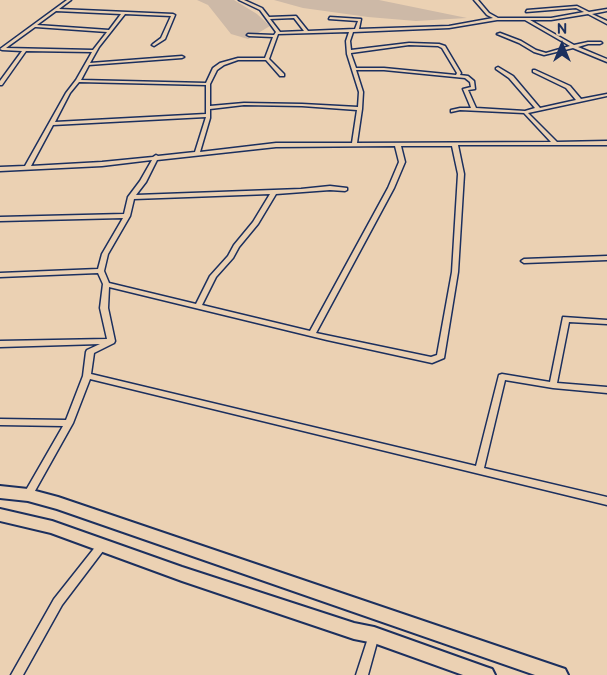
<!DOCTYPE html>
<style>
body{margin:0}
#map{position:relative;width:607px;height:675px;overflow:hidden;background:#ebd1b3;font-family:"Balsamiq Sans",sans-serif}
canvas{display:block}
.north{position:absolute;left:537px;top:20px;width:50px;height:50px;-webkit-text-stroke:4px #ebd1b3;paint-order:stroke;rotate:0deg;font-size:14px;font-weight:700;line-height:20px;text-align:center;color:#1b2f5e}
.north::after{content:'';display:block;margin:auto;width:18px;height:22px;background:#1b2f5e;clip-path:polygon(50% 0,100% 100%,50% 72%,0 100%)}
</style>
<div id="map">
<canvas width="607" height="675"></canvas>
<div class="north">N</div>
</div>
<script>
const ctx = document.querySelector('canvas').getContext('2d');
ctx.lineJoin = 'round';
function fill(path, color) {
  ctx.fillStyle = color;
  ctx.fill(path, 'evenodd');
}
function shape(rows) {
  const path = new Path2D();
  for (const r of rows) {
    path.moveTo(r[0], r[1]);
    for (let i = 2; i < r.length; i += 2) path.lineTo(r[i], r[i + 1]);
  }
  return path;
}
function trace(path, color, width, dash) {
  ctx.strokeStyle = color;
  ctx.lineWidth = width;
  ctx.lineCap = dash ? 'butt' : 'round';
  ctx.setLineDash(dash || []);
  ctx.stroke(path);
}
fill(shape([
 [197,0,234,0,257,14,270,26,248,39,231,34,208,5],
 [274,0,379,0,467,18,416,21,368,17,303,8]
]), '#cdb9a7');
const street = shape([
 [67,0,71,0,59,9,173,14,175,15,165,39,154,46,152,45,153,44,161,38,171,16,125,14,99,47,90,63,182,56,184,57,182,58,89,65,81,80,206,83,213,68,220,63,238,58,265,58,273,37,249,36,247,35,248,34,274,35,276,32,260,10,239,0,244,0,262,8,269,17,296,16,308,31,355,29,358,21,329,19,330,17,361,19,359,29,449,26,493,18,487,15,474,0,478,0,489,13,498,18,551,18,584,12,576,8,526,12,527,10,577,6,589,12,607,9,607,11,592,14,607,21,607,24,588,14,551,20,530,20,574,45,588,42,601,42,602,43,600,44,588,44,578,47,607,59,607,62,573,48,544,55,534,52,519,43,497,34,500,33,521,41,536,50,546,53,570,46,525,20,497,20,449,28,353,32,350,41,351,50,409,43,439,44,445,46,461,73,460,75,468,76,474,81,475,89,468,90,476,108,525,111,535,108,509,78,496,69,496,68,498,67,513,76,540,108,576,100,566,88,533,72,533,70,535,70,570,86,581,99,607,94,607,96,528,113,557,142,607,141,607,145,458,145,464,174,458,272,444,358,432,363,327,340,109,287,108,308,115,341,114,343,94,353,91,374,476,466,499,375,502,374,550,382,563,317,607,320,607,324,569,322,557,383,607,387,607,393,553,388,505,380,484,468,607,497,607,505,90,379,73,423,31,498,28,499,25,498,23,495,25,492,63,426,0,425,0,419,66,420,83,376,86,352,87,350,100,344,0,347,0,341,107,339,100,308,103,284,98,273,0,277,0,273,98,269,102,254,123,218,0,221,0,217,124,214,128,197,140,181,152,160,102,166,0,171,0,167,25,166,66,93,76,80,92,52,26,51,2,85,0,85,0,81,22,51,2,50,0,49,67,0],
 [56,11,121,14,109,30,37,25,56,11],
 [294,18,304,31,280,32,270,19,294,18],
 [35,27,36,27,107,32,93,50,6,48,35,27],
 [349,32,346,41,347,54,359,92,358,107,302,104,244,103,210,106,210,84,217,70,224,65,238,60,266,60,280,76,284,76,284,74,269,59,278,34,349,32],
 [409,45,438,46,442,48,457,73,456,75,384,68,356,68,351,54,351,53,409,45],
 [356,70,384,70,465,78,470,82,471,87,463,89,471,108,460,108,451,110,451,112,460,110,524,113,551,142,357,143,362,109,363,92,356,70],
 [79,82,206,85,206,114,55,122,70,93,79,82],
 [244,105,302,106,357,110,352,143,276,143,200,152,210,118,210,109,244,105],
 [206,117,195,152,158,156,156,155,153,157,102,162,31,166,53,125,206,117],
 [395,146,399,162,388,188,310,331,202,305,216,277,233,258,239,247,258,224,276,194,330,190,345,191,347,190,347,188,330,186,301,189,136,195,146,182,157,160,276,147,395,146],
 [401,146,452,146,458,174,452,272,437,355,431,357,316,333,394,188,405,162,401,146],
 [270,194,253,222,234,245,228,256,210,276,196,304,109,283,104,271,108,254,130,216,134,199,270,194],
 [607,256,607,260,524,263,521,261,524,259,607,256],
 [103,540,106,541,108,544,106,547,62,605,23,675,11,675,54,599,100,541,103,540],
 [374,630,378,631,379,635,368,675,356,675,369,635,370,631,374,630]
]);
const secondary = shape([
 [0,486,28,489,58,497,559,667,565,669,568,675,535,675,57,509,28,501,0,498,0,486],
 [0,509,52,521,182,567,354,623,374,627,486,667,492,669,495,675,463,675,374,643,354,639,182,581,51,533,0,521,0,509]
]);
trace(street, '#1b2f5e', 3);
trace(secondary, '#1b2f5e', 4);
fill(street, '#ebd1b3');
fill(secondary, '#ebd1b3');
</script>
